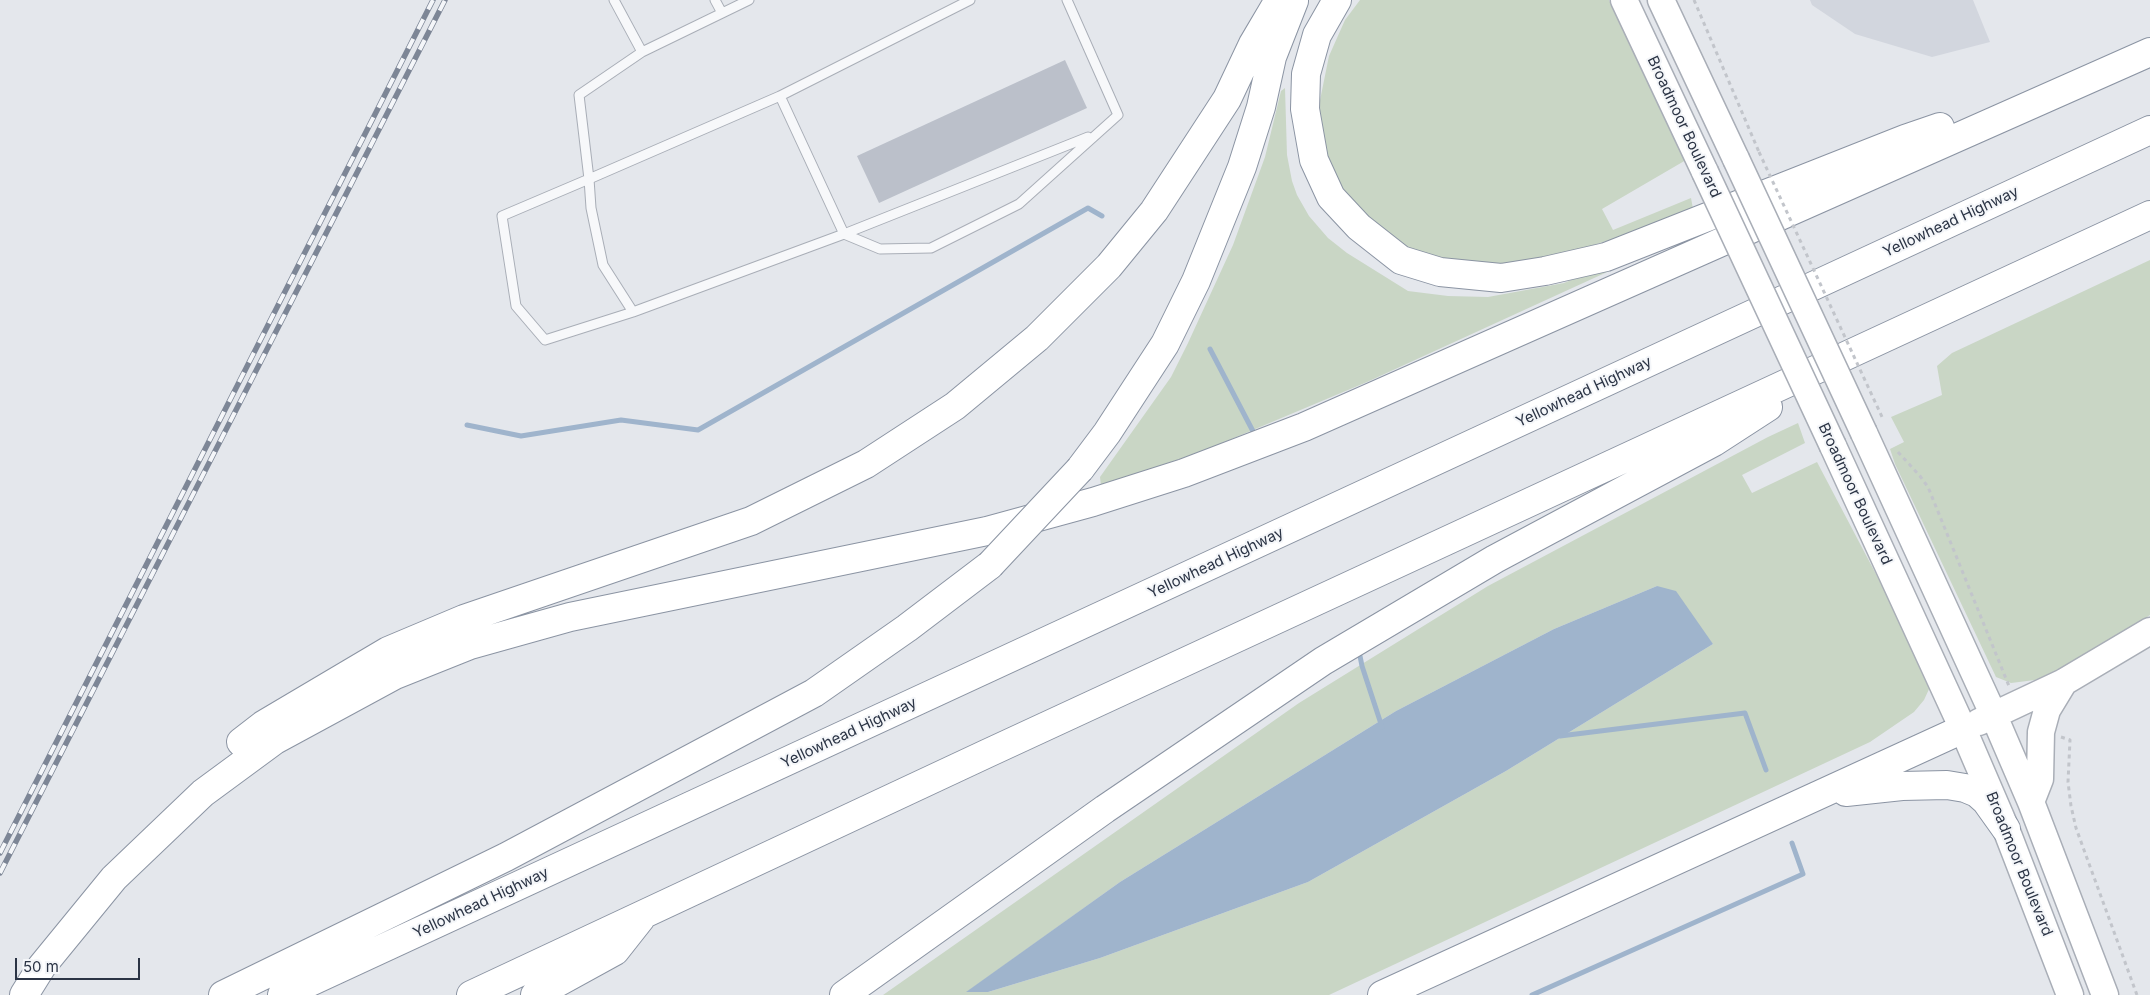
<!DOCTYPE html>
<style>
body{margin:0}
#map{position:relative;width:2150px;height:995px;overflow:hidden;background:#e4e7ec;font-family:Inter,sans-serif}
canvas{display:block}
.scale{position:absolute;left:15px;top:958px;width:125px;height:22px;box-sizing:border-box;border:2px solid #2b3445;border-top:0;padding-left:6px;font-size:15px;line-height:18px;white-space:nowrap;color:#2b3445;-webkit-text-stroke:4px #f4f6f9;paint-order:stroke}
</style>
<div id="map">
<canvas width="2150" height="995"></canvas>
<div class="scale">50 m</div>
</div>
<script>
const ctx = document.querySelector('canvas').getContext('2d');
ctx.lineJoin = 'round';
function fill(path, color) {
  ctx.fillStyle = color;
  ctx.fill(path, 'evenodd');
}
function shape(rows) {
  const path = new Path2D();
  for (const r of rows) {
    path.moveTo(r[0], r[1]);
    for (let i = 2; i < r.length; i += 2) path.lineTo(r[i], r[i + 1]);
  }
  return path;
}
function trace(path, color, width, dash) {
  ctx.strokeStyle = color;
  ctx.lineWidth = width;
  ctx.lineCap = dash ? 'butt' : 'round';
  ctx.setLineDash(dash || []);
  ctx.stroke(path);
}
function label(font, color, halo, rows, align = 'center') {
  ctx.font = font + ' Inter,sans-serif';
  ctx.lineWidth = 4;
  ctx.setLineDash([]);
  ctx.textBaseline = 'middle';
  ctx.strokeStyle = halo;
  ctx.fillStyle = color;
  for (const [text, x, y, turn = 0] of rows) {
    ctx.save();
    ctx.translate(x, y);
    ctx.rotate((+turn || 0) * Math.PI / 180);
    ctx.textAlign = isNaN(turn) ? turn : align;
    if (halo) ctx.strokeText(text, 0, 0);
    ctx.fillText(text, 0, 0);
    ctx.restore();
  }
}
fill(shape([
 [1810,0,1973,0,1990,42,1932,57,1855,34,1812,5]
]), '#d2d6de');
fill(shape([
 [1360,0,1609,0,1686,160,1602,209,1613,230,1691,198,1693,209,1623,236,1555,257,1496,267,1411,254,1360,218,1330,174,1317,115,1329,56,1345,20],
 [1285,88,1287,155,1292,181,1297,195,1309,216,1328,238,1347,253,1408,291,1448,296,1488,297,1564,283,1624,258,1629,262,1367,382,1203,451,1101,486,1100,477,1171,377,1188,343,1233,245,1265,157,1281,91],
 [2150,260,2150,615,2083,660,2035,680,2011,683,1996,677,1895,464,1890,449,1904,442,1891,417,1942,395,1937,366,1952,353],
 [1798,423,1805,443,1742,475,1752,493,1817,462,1928,673,1930,687,1924,700,1914,712,1870,742,1329,995,883,995,1299,703,1488,586,1768,437],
 [1657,586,1713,644,1506,771,1308,882,1100,958,988,992,967,992,1120,882,1396,711,1554,629]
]), '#c9d6c5');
fill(shape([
 [1657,586,1676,591,1713,644,1506,771,1308,882,1100,958,988,992,966,992,1120,882,1396,711,1554,629]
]), '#9fb4cc');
trace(shape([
 [1210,349,1256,437],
 [467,425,521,436,621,420,698,430,1088,208,1102,216],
 [1360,656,1362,666,1382,727],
 [1560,736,1745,713,1766,770],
 [1532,995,1803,874,1792,843]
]), '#9fb4cc', 5);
fill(shape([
 [1065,60,1087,108,879,203,857,156]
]), '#bbc0ca');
const lane = shape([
 [614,0,642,52,579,95,589,179,591,208,603,265,633,312,844,234,780,96,589,179,502,216,516,306,545,340,633,312],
 [715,0,722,13],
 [642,52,749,0],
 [780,96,970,0],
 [844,234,880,249,931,248,1019,204,1118,115,1067,0],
 [844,234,1088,137]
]);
const secondary = shape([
 [1624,0,1705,172],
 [1661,0,1736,159],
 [1864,433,1994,716,2031,802,2105,995],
 [1833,446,1963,729,2006,829,2070,995],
 [1979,722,2064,682,2150,631],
 [2031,802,2040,779,2041,732,2047,710,2064,682]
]);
const highway = shape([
 [1337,0,1317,35,1306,74,1305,109,1314,160,1331,197,1359,227,1401,260,1440,272,1501,278,1545,271,1606,257,1905,139,1940,127],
 [1080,469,1107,433,1165,344,1196,281,1242,167,1261,107,1272,57,1294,1],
 [241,742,263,725,388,651,464,619,751,521,866,464,955,406,1037,338,1109,266,1154,211,1227,99,1253,44,1279,0],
 [1846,792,1902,786,1947,785,1965,788,1977,793,1986,801,2006,829],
 [24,995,42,966,114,878,203,793,275,740,395,675,470,645,570,617,987,531,1093,502,1184,473,1304,427,2150,52],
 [223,995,506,857,814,693,907,628,990,565],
 [282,995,2150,130],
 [471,995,986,754,2150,215],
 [535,995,615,951,641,918],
 [844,995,1105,809,1323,661,1495,559,1714,442,1768,407],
 [1382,995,1963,729]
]);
trace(lane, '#a9aeb7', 11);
trace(secondary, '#a9aeb7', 29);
trace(highway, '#8b94a3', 30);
trace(shape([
 [1694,0,1759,152],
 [1898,452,1920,476,1928,487,2009,686],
 [2061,737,2070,740,2068,782,2071,806,2076,828,2137,995]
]), '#c2c5cb', 3, [4, 4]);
trace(lane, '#f7f8fa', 9);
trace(secondary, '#fff', 26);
trace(highway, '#fff', 28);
const rail = shape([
 [0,853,433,0],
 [0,873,445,0]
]);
trace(rail, '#7d8696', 5.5);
trace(rail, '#f4f6f9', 4, [11]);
const secondaryBridge = shape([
 [1736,159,1864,433],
 [1705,172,1833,446]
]);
const highwayBridge = shape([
 [990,565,1080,469]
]);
trace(secondaryBridge, '#a9aeb7', 29, []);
trace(highwayBridge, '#8b94a3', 30, []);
trace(shape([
 [1759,152,1883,419]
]), '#c2c5cb', 3, [4, 4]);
trace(secondaryBridge, '#fff', 26);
trace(highwayBridge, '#fff', 28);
label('15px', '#2b3445', '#f4f6f9', [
 ["Broadmoor Boulevard",1684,127,65],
 ["Yellowhead Highway",1951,222,-25],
 ["Yellowhead Highway",1584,392,-25],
 ["Broadmoor Boulevard",1855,494,65],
 ["Yellowhead Highway",1216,563,-25],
 ["Yellowhead Highway",849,733,-25],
 ["Broadmoor Boulevard",2019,864,68],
 ["Yellowhead Highway",481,903,-25]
]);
</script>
